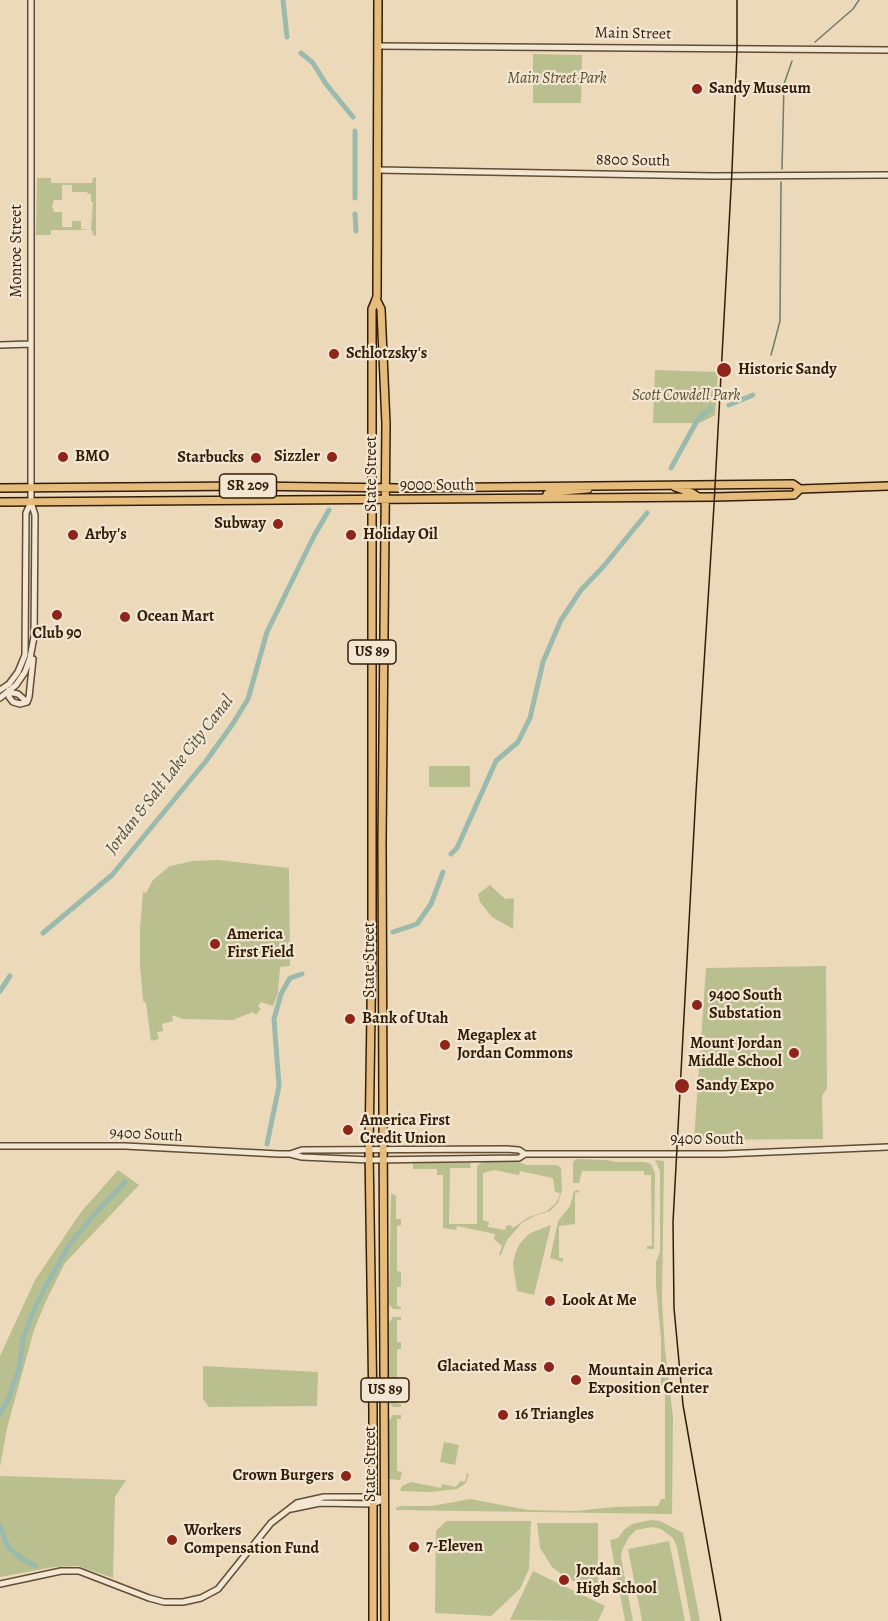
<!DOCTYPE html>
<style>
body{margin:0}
canvas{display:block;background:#ecd9ba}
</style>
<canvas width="888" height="1621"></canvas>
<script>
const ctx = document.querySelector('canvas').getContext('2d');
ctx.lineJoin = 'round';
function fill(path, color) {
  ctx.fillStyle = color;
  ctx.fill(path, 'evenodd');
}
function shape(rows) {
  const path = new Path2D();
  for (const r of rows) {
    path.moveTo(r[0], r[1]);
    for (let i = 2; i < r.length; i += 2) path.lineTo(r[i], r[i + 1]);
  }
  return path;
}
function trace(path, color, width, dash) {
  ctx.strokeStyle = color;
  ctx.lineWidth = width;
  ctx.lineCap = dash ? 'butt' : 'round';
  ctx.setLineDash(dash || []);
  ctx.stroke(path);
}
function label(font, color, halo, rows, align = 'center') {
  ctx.font = font + ' Alegreya,serif';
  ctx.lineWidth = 4.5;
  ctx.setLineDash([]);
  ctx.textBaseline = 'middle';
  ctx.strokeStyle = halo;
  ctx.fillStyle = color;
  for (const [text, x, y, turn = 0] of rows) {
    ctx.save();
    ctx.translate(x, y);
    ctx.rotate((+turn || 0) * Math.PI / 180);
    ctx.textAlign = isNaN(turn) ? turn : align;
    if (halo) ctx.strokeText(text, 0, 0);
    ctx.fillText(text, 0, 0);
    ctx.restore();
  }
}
fill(shape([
 [533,54,582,55,581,103,533,103],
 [96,177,96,236,93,235,92,230,51,230,51,235,36,235,37,178,51,178,51,183,92,183,93,178],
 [62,185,72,185,72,192,87,192,88,194,91,194,91,202,93,202,91,230,81,229,81,221,72,221,72,227,62,227,62,212,54,212,52,206,54,200,62,200],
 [655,370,718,372,715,415,700,423,653,423],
 [429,766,470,766,470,787,429,787],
 [218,860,289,868,290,966,280,967,278,993,273,1006,261,1002,258,1006,261,1009,256,1015,253,1012,233,1020,183,1019,172,1015,173,1021,162,1024,163,1031,157,1032,159,1039,151,1041,146,1003,143,1001,140,965,140,928,143,892,146,893,153,880,170,866,193,861],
 [490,885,505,899,514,898,513,929,492,917,480,902,478,894],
 [826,966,827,1088,822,1096,823,1139,694,1140,706,968],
 [576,1159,606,1160,617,1162,645,1162,651,1164,655,1173,654,1249,647,1249,647,1246,652,1246,651,1175,644,1175,644,1171,582,1171,579,1183,573,1183,573,1162],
 [655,1160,664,1161,662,1302,665,1350,673,1417,672,1514,396,1510,396,1508,400,1506,432,1506,470,1499,528,1510,576,1511,614,1507,654,1506,658,1506,661,1499,665,1499,665,1391,661,1390,661,1338,656,1286,656,1262,660,1252,660,1171],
 [482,1162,518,1162,527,1165,557,1165,561,1168,562,1190,558,1203,550,1211,534,1216,522,1223,507,1240,501,1255,499,1255,502,1246,494,1239,495,1234,457,1226,456,1230,443,1228,443,1175,437,1175,437,1169,413,1169,413,1163,470,1163,471,1168,450,1168,449,1224,477,1224,477,1166],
 [494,1170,519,1175,520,1171,553,1178,555,1192,560,1193,559,1197,556,1203,547,1211,529,1217,513,1228,510,1225,506,1226,505,1230,488,1227,489,1222,483,1220,483,1173],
 [118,1170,139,1185,65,1263,46,1301,34,1330,7,1428,0,1467,0,1356,35,1280,81,1212],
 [579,1190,579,1192,575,1193,575,1224,559,1226,559,1258,563,1258,563,1262,550,1258,558,1221,570,1206,574,1191],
 [391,1193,396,1196,396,1219,401,1219,401,1225,397,1226,397,1271,401,1272,401,1287,397,1287,397,1306,401,1307,401,1309,393,1309,389,1304],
 [551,1225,534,1295,517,1291,513,1264,516,1251,521,1242,530,1233],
 [393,1317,401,1317,401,1320,397,1320,397,1342,401,1342,401,1349,397,1349,397,1403,401,1404,401,1407,393,1407,389,1402,389,1323],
 [203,1366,318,1372,317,1406,209,1407,203,1399],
 [393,1415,401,1415,401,1419,397,1419,397,1471,402,1472,400,1480,389,1479,389,1420],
 [444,1442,459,1445,455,1465,440,1462],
 [467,1473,469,1474,466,1483,457,1489,430,1492,400,1491,402,1486,411,1482,441,1488,442,1484,455,1487,461,1481,465,1482],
 [0,1476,126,1480,115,1497,113,1578,78,1566,54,1567,0,1577],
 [651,1520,660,1521,683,1533,700,1621,691,1621,677,1547,673,1538,661,1529,652,1527,636,1530,629,1537,622,1550,621,1558,633,1621,625,1621,610,1540,618,1538,624,1530,632,1524],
 [446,1521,531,1521,529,1569,520,1589,491,1616,435,1613,436,1531],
 [537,1523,598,1523,598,1584,569,1580,552,1567,540,1548],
 [669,1541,685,1621,642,1621,628,1549],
 [533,1571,605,1606,598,1621,510,1620]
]), '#b9bf8f');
trace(shape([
 [815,42,853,9,859,0],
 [782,169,784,84,792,61],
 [771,355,780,321,781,182]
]), '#707c6b', 1.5);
trace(shape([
 [283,0,287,37],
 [301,53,313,63,326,84,353,117],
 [355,198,355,131],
 [355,214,356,231],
 [729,405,753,395],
 [671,468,698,419,711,408],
 [451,854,457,848,496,761,518,742,530,718,543,662,561,620,581,590,603,567,647,513],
 [393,932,417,924,431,904,443,872],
 [43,933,112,875,206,761,232,725,248,699,267,632,314,536,329,510],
 [0,991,10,976],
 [267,1144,279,1086,274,1019,281,994,290,978,302,974],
 [0,1414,8,1400,19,1369,23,1339,33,1312,48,1282,70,1244,92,1217,125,1182],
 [0,1526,8,1547,22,1559,36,1566]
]), '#99baad', 5);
const tertiary = shape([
 [378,46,888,50],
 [377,170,713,176,888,175],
 [0,345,31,344],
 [0,690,9,684,18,672,25,655,26,513,31,502],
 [9,690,9,697,13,702,20,704,27,702],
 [8,692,18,694,27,702],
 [0,698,16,685,25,672,30,658,34,637,35,515,31,502,31,0],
 [27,702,29,697,33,659],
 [0,1146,125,1146,279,1154,290,1154,302,1150,506,1149,519,1150,525,1154],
 [290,1154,302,1157,370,1160,519,1158,525,1154,723,1154,888,1147],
 [291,1509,320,1503,373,1504,385,1499],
 [0,1584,61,1571,79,1571,149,1598,164,1602,183,1602,201,1598,218,1589,271,1523,297,1503,324,1497,373,1497,385,1499]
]);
const primary = shape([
 [376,299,381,309,386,424,382,842,385,1621],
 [675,487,692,493,698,497],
 [0,488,249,486,398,488,793,484,800,489,888,486],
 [546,498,547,494,550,492,588,489],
 [0,502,714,497,794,495,800,489],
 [373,1621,373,1411,369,1150,372,945,372,309,377,297,378,0]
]);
trace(tertiary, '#604d34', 8);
trace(primary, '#321e07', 10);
trace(tertiary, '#f3e6d2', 5);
trace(primary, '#e6bc7d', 7);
trace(shape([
 [721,1621,683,1405,674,1308,673,1222,696,792,714,505,732,170,737,49,737,0]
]), '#321e07', 1.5);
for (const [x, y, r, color] of [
 [697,89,6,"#8f2418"],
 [334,354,6,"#8f2418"],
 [724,370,8,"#8f2418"],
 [63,457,6,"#8f2418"],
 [332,457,6,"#8f2418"],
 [256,458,6,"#8f2418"],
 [278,524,6,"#8f2418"],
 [73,535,6,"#8f2418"],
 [351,535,6,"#8f2418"],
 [57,615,6,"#8f2418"],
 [125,617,6,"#8f2418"],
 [215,944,6,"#8f2418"],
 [697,1005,6,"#8f2418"],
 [350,1019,6,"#8f2418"],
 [445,1045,6,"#8f2418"],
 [794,1053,6,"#8f2418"],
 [682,1086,8,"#8f2418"],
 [348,1130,6,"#8f2418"],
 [550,1301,6,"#8f2418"],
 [549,1367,6,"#8f2418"],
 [576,1380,6,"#8f2418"],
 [503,1415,6,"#8f2418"],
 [346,1476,6,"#8f2418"],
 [172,1540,6,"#8f2418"],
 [414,1547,6,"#8f2418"],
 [564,1580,6,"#8f2418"]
]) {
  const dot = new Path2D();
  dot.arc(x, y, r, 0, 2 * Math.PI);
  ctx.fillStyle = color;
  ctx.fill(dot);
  trace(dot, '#f3e6d2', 2);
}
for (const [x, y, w] of [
 [248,486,57],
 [372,652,48],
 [385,1390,48]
]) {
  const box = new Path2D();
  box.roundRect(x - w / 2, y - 12, w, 24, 4.5);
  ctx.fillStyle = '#f3e6d2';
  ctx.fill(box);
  trace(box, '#321e07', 1.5);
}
label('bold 15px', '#321e07', null, [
 ["SR 209",248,486],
 ["US 89",372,652],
 ["US 89",385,1390]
]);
label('16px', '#321e07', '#f3e6d2', [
 ["Main Street",633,34,1],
 ["8800 South",633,161,1],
 ["Monroe Street",17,251,-90],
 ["State Street",372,474,-90],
 ["9000 South",437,486],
 ["State Street",370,960,-90],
 ["9400 South",146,1135,3],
 ["9400 South",707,1140],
 ["State Street",371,1464,-90]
]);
label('italic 16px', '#5a4e30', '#f3e6d2', [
 ["Main Street Park",557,79],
 ["Scott Cowdell Park",686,396]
]);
label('bold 16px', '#321e07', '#f3e6d2', [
 ["Sandy Museum",709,89],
 ["Schlotzsky's",346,354],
 ["Historic Sandy",738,370],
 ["BMO",75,457],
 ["Sizzler",320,457,"right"],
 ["Starbucks",244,458,"right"],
 ["Subway",266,524,"right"],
 ["Arby's",85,535],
 ["Holiday Oil",363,535],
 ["Ocean Mart",137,617],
 ["Club 90",57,634,"center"],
 ["America",227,935],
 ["First Field",227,953],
 ["9400 South",709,996],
 ["Substation",709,1014],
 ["Bank of Utah",362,1019],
 ["Megaplex at",457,1036],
 ["Jordan Commons",457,1054],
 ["Mount Jordan",782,1044,"right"],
 ["Middle School",782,1062,"right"],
 ["Sandy Expo",696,1086],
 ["America First",360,1121],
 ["Credit Union",360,1139],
 ["Look At Me",562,1301],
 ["Glaciated Mass",537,1367,"right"],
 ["Mountain America",588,1371],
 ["Exposition Center",588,1389],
 ["16 Triangles",515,1415],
 ["Crown Burgers",334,1476,"right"],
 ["Workers",184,1531],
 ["Compensation Fund",184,1549],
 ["7-Eleven",426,1547],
 ["Jordan",576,1571],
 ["High School",576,1589]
], 'left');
label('italic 18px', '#514d39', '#f3e6d2', [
 ["Jordan & Salt Lake City Canal",170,775,-52]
]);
</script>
